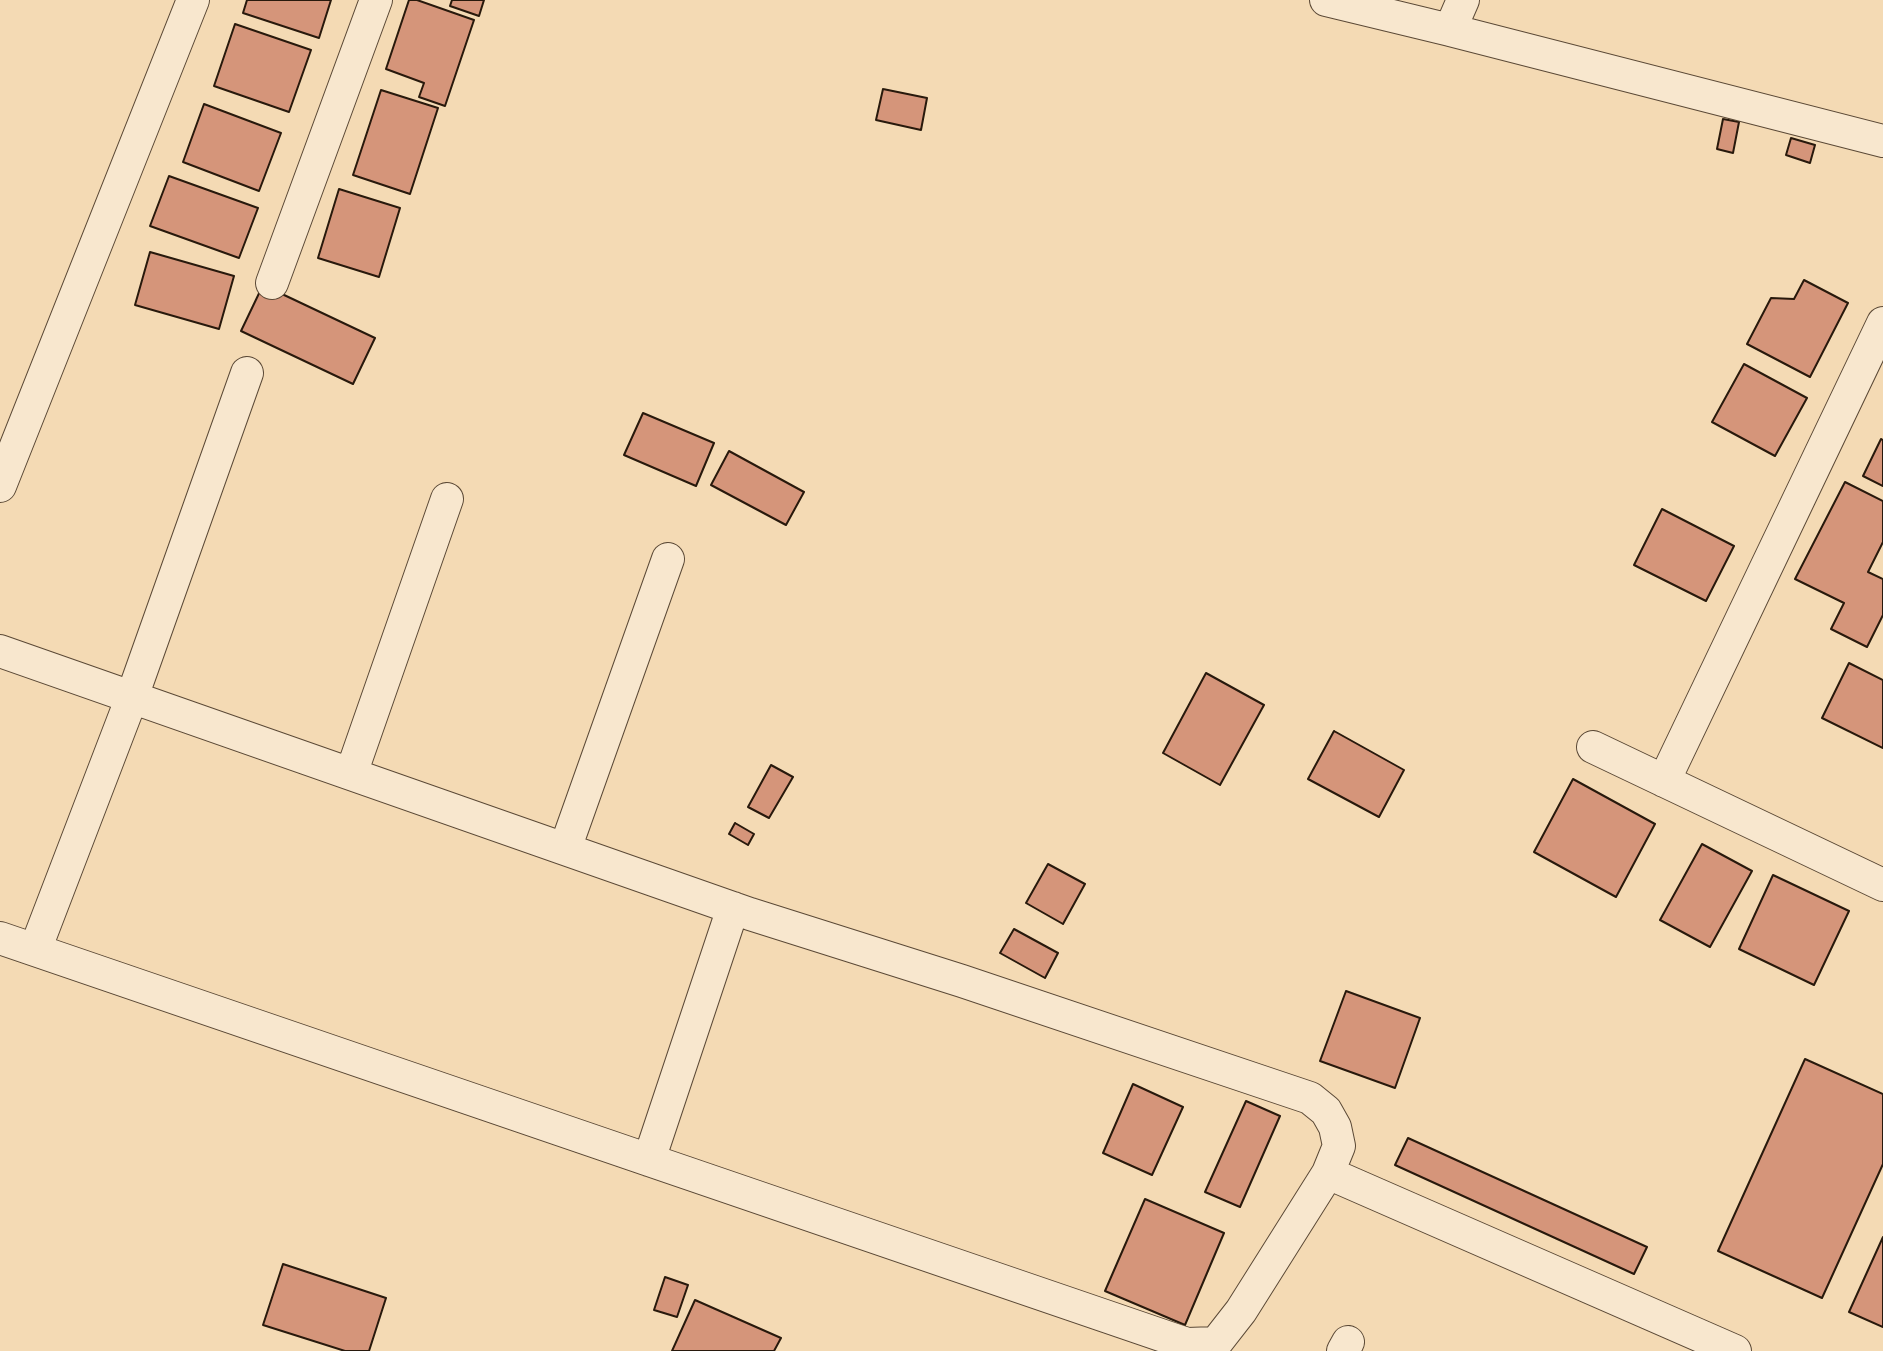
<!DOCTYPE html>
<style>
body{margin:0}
canvas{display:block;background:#f4dab4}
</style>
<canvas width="1883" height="1351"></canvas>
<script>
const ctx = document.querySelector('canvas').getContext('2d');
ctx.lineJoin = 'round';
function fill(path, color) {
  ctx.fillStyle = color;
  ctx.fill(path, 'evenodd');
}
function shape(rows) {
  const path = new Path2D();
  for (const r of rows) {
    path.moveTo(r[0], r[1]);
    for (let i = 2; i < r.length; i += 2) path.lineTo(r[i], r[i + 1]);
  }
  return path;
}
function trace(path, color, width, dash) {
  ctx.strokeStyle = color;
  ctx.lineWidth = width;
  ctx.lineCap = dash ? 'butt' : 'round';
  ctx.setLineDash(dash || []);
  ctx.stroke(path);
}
const building = shape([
 [247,0,331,0,319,38,243,13,247,0],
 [409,0,417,0,474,20,445,106,419,97,424,83,386,69,409,0],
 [452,0,484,0,479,16,450,6,452,0],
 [235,24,311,50,289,112,214,86,235,24],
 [883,89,927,98,921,130,876,120,883,89],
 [381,90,438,108,410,194,353,175,381,90],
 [204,104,281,133,259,191,183,162,204,104],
 [1723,119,1739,122,1733,153,1717,149,1723,119],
 [1791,138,1815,145,1810,163,1786,155,1791,138],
 [169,176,258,208,239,258,150,226,169,176],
 [339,189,400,208,379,277,318,258,339,189],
 [150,252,234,276,219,329,135,305,150,252],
 [1804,280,1848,303,1810,377,1747,344,1771,298,1794,299,1804,280],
 [263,285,375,338,353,384,241,331,263,285],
 [1744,364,1807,398,1775,456,1712,422,1744,364],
 [643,413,714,443,696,486,624,455,643,413],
 [1881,439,1883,440,1883,486,1863,476,1881,439],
 [729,451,804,492,786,525,711,485,729,451],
 [1845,482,1883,501,1883,542,1868,572,1883,579,1883,615,1867,647,1831,629,1844,603,1795,579,1845,482],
 [1662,509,1734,546,1706,601,1634,565,1662,509],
 [1849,663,1883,680,1883,748,1822,718,1849,663],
 [1206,673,1264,705,1220,785,1163,753,1206,673],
 [1334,731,1404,770,1379,817,1308,779,1334,731],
 [771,765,793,777,769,818,748,807,771,765],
 [1573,779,1655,824,1616,897,1534,852,1573,779],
 [735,823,754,834,748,845,729,834,735,823],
 [1702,844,1752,871,1710,947,1660,920,1702,844],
 [1048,864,1085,884,1063,924,1026,903,1048,864],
 [1773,875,1849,911,1814,985,1739,949,1773,875],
 [1014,929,1058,953,1045,978,1000,953,1014,929],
 [1346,991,1420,1018,1395,1088,1320,1061,1346,991],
 [1805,1059,1883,1094,1883,1164,1822,1298,1718,1251,1805,1059],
 [1133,1084,1183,1107,1152,1175,1103,1153,1133,1084],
 [1246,1101,1280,1116,1240,1207,1205,1192,1246,1101],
 [1408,1138,1647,1247,1634,1274,1395,1165,1408,1138],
 [1145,1199,1224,1233,1185,1325,1105,1291,1145,1199],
 [1883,1237,1883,1327,1849,1312,1883,1237],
 [283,1264,386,1298,369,1351,345,1351,263,1325,283,1264],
 [665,1277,688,1285,677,1317,654,1310,665,1277],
 [695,1300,781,1338,774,1351,672,1351,695,1300]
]);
fill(building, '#d5957a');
trace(building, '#28190c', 2);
const minor = shape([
 [1326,0,1450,30,1463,0],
 [1450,30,1883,141],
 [272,283,376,0],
 [0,486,193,0],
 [0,651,750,914,962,981,1310,1098,1326,1111,1335,1127,1339,1146,1328,1173,1735,1351],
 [1593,747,1883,885],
 [351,774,447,499],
 [1664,781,1883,323],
 [565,849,668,559],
 [0,938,1187,1344,1216,1343,1241,1311,1328,1173],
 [35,950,132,697,247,373],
 [649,1160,733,908],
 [1343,1351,1348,1342]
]);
trace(minor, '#5b4936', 34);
trace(minor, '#f8e7ce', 32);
</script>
